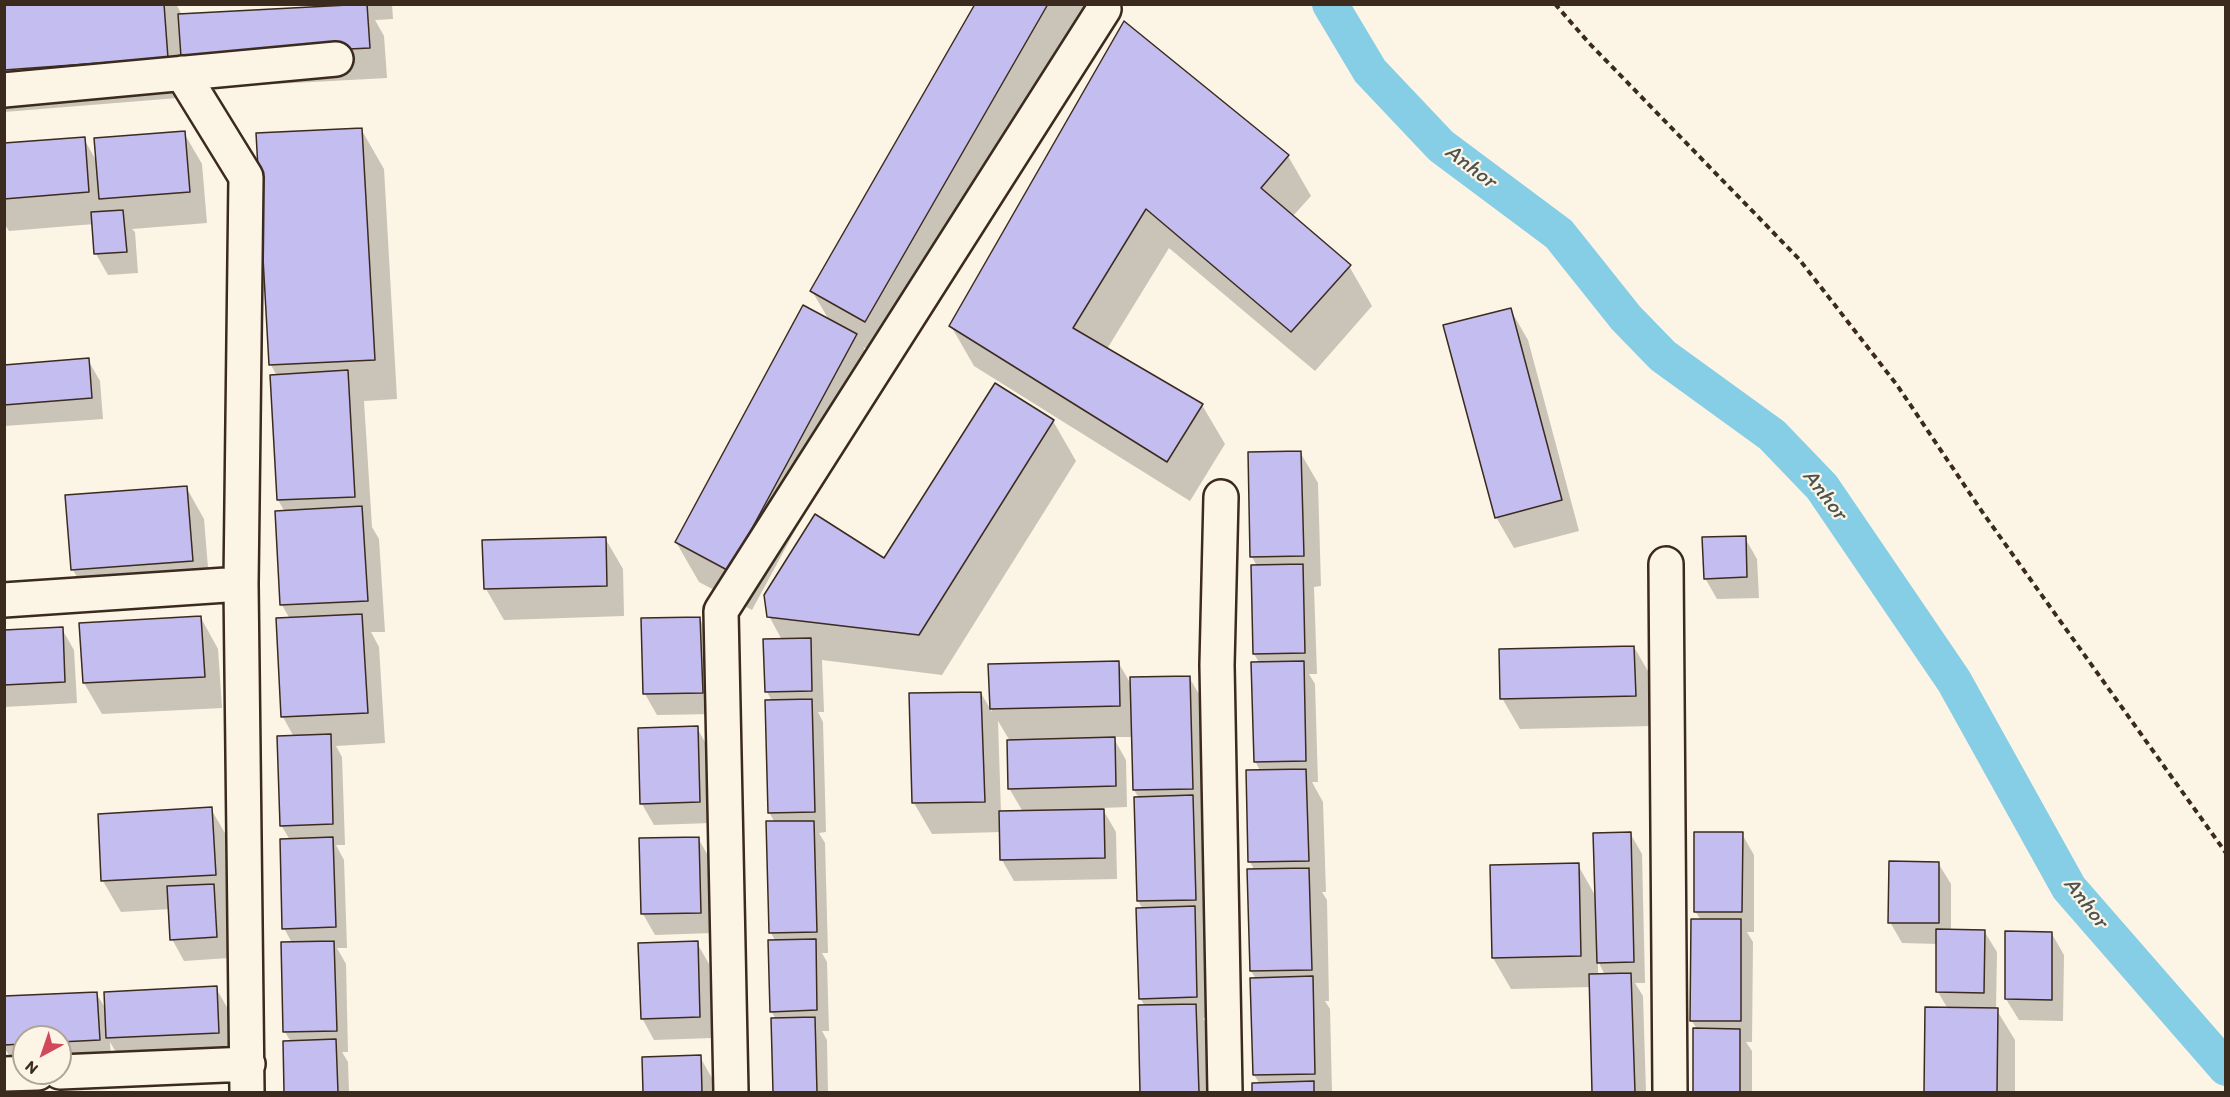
<!DOCTYPE html>
<style>
body{margin:0}
#map{position:relative;width:2230px;height:1097px;overflow:hidden;background:#fcf5e5;font-family:Itim,sans-serif}
canvas{display:block}
.frame{position:absolute;inset:0;border:6px solid #3b2a1e;pointer-events:none}
.north{position:absolute;left:12px;top:1025px;width:60px;height:60px;box-sizing:border-box;background:#fcf5e5;border:2px solid #afa495;border-radius:50%;rotate:220deg;font-size:16px;font-weight:700;line-height:24px;text-align:center;color:#3b2a1e}
.north::after{content:'';display:block;margin:auto;width:21px;height:27px;background:#d1495b;clip-path:polygon(50% 0,100% 100%,50% 72%,0 100%)}
</style>
<div id="map">
<canvas width="2230" height="1097"></canvas>
<div class="frame"></div>
<div class="north">N</div>
</div>
<script>
const ctx = document.querySelector('canvas').getContext('2d');
ctx.lineJoin = 'round';
function fill(path, color) {
  ctx.fillStyle = color;
  ctx.fill(path, 'evenodd');
}
function shape(rows) {
  const path = new Path2D();
  for (const r of rows) {
    path.moveTo(r[0], r[1]);
    for (let i = 2; i < r.length; i += 2) path.lineTo(r[i], r[i + 1]);
  }
  return path;
}
function trace(path, color, width, dash) {
  ctx.strokeStyle = color;
  ctx.lineWidth = width;
  ctx.lineCap = dash ? 'butt' : 'round';
  ctx.setLineDash(dash || []);
  ctx.stroke(path);
}
function label(font, color, halo, rows, align = 'center') {
  ctx.font = font + ' Itim,sans-serif';
  ctx.lineWidth = 4.5;
  ctx.setLineDash([]);
  ctx.textBaseline = 'middle';
  ctx.strokeStyle = halo;
  ctx.fillStyle = color;
  for (const [text, x, y, turn = 0] of rows) {
    ctx.save();
    ctx.translate(x, y);
    ctx.rotate((+turn || 0) * Math.PI / 180);
    ctx.textAlign = isNaN(turn) ? turn : align;
    if (halo) ctx.strokeText(text, 0, 0);
    ctx.fillText(text, 0, 0);
    ctx.restore();
  }
}
fill(shape([
 [4,4,176,4,182,15,340,7,339,4,392,4,393,19,375,20,384,36,387,78,200,88,190,97,4,112],
 [977,4,1094,4,888,361,863,347,879,375,752,610,699,582,676,542,829,320,812,291],
 [1125,24,1288,156,1311,196,1292,217,1349,266,1372,306,1315,371,1169,248,1107,349,1202,405,1225,444,1190,501,974,366,951,326],
 [361,129,384,169,397,399,364,401,372,527,379,539,385,632,371,632,379,647,385,743,336,746,342,757,345,845,336,845,344,860,347,948,337,948,346,964,348,1052,342,1052,348,1062,349,1092,286,1092,284,1042,291,1042,285,1032,292,943,284,928,290,840,281,825,294,737,283,717,290,619,282,605,277,513,285,512,278,500,271,376,277,376,271,365],
 [184,133,202,164,207,223,132,229,135,232,138,273,108,275,96,254,94,224,9,231,4,223,4,144,84,139,97,162],
 [1510,309,1528,340,1579,531,1514,548,1496,517],
 [88,360,100,381,103,419,4,426,4,366],
 [1053,421,1076,461,942,675,822,660,824,712,818,712,823,722,826,832,819,833,825,843,828,953,822,953,827,962,829,1031,822,1031,827,1040,828,1092,775,1092,773,1019,776,1019,771,1011,776,942,771,933,775,823,769,812,772,701,767,692,782,640,769,616,885,560],
 [1300,452,1318,483,1321,586,1314,587,1317,674,1309,674,1315,684,1318,782,1312,782,1323,802,1326,892,1322,892,1327,900,1329,1001,1325,1001,1330,1009,1332,1092,1254,1092,1254,1084,1260,1084,1254,1075,1256,979,1251,971,1255,871,1250,862,1261,772,1255,761,1260,664,1254,654,1257,566,1252,557],
 [186,487,204,519,210,592,91,601,73,570,67,497],
 [605,538,623,569,624,616,504,620,486,589],
 [1745,538,1757,559,1759,598,1717,599,1705,578],
 [201,618,218,649,222,708,102,714,84,683,81,624],
 [699,618,712,639,714,714,657,715,645,694],
 [62,629,74,650,77,703,4,707,4,632],
 [1634,647,1652,678,1653,726,1520,729,1502,698],
 [1118,662,1132,686,1189,677,1207,708,1208,1018,1203,1018,1214,1036,1215,1092,1142,1092,1139,1006,1145,1006,1140,998,1143,909,1138,901,1139,798,1134,790,1133,737,1113,737,1126,760,1127,807,1102,808,1116,832,1117,879,1014,881,1002,860,1001,832,932,834,914,803,981,693,992,712,990,665],
 [998,721,1010,741,1009,788,1023,812,1001,813],
 [697,728,709,749,711,823,654,825,642,804],
 [211,809,229,840,233,906,226,906,229,958,184,961,172,939,170,909,121,912,103,881],
 [1630,833,1642,854,1645,983,1635,983,1643,996,1646,1092,1594,1092,1591,987,1511,989,1493,958,1578,865,1596,897],
 [1598,961,1605,975,1598,975],
 [1742,834,1754,855,1754,932,1747,932,1753,942,1752,1042,1746,1042,1752,1051,1752,1092,1694,1092,1695,1029,1697,1029,1691,1020,1701,920,1695,911],
 [698,838,710,859,712,933,655,935,643,914],
 [1938,863,1951,884,1951,931,1984,931,1997,952,1996,1009,2015,1040,2015,1092,1926,1092,1926,1009,1948,1009,1938,992,1938,944,1902,943,1890,922],
 [2052,934,2064,955,2063,1021,2019,1020,2006,999],
 [697,943,709,964,712,1038,654,1040,642,1018],
 [216,988,228,1009,231,1053,120,1059,110,1042,111,1061,60,1063,60,1037,24,1037,24,1065,16,1066,4,1047,4,998,96,993,107,1011],
 [700,1057,712,1078,713,1092,644,1092,643,1058]
]), '#0003');
trace(shape([
 [1330,4,1370,71,1441,146,1559,234,1626,318,1663,356,1772,435,1822,487,1954,681,2069,888,2226,1068]
]), '#85cee5', 36);
const building = shape([
 [4,4,164,4,168,58,4,70,4,4],
 [367,4,370,48,181,57,178,14,367,4],
 [975,4,1048,4,865,322,810,291,975,4],
 [1124,21,1289,155,1261,188,1351,265,1291,332,1146,209,1073,328,1203,404,1167,462,949,326,1124,21],
 [362,128,375,360,269,365,256,133,362,128],
 [185,131,190,192,99,199,94,138,185,131],
 [85,137,89,192,4,199,4,143,85,137],
 [123,210,127,252,94,254,91,212,123,210],
 [803,305,857,334,729,571,675,542,803,305],
 [1511,308,1562,500,1495,518,1443,325,1511,308],
 [89,358,92,398,4,405,4,365,89,358],
 [348,370,355,497,277,500,270,375,348,370],
 [995,383,1054,420,919,635,767,617,764,595,815,514,884,558,995,383],
 [1301,451,1304,556,1250,557,1248,452,1301,451],
 [187,486,193,561,71,570,65,495,187,486],
 [362,506,368,601,280,605,275,511,362,506],
 [1746,536,1747,577,1704,579,1702,537,1746,536],
 [606,537,607,586,484,589,482,540,606,537],
 [1303,564,1305,653,1253,654,1251,565,1303,564],
 [362,614,368,713,281,717,276,618,362,614],
 [201,616,205,677,83,683,79,623,201,616],
 [700,617,703,693,643,694,641,618,700,617],
 [63,627,65,682,4,685,4,630,63,627],
 [811,638,812,691,765,692,763,639,811,638],
 [1634,646,1636,696,1500,699,1499,649,1634,646],
 [1119,661,1120,706,990,709,988,664,1119,661],
 [1304,661,1306,761,1254,762,1251,662,1304,661],
 [1190,676,1193,789,1133,790,1130,677,1190,676],
 [981,692,985,802,912,803,909,693,981,692],
 [812,699,815,812,768,813,765,700,812,699],
 [698,726,700,802,640,804,638,728,698,726],
 [331,734,333,824,280,826,277,736,331,734],
 [1115,737,1116,786,1008,789,1007,740,1115,737],
 [1306,769,1309,861,1248,862,1246,770,1306,769],
 [1193,795,1196,900,1137,901,1134,797,1193,795],
 [212,807,216,875,101,881,98,814,212,807],
 [1104,809,1105,858,1000,860,999,811,1104,809],
 [766,821,814,821,817,932,769,933,766,821],
 [1631,832,1634,962,1597,963,1593,833,1631,832],
 [1694,832,1743,832,1742,912,1694,912,1694,832],
 [333,837,336,927,282,929,280,839,333,837],
 [699,837,701,913,641,914,639,838,699,837],
 [1889,861,1939,862,1939,923,1888,923,1889,861],
 [1579,863,1581,956,1492,958,1490,865,1579,863],
 [1309,868,1312,970,1250,971,1247,869,1309,868],
 [214,884,217,937,170,940,167,886,214,884],
 [1195,906,1197,997,1139,999,1136,908,1195,906],
 [1691,919,1741,919,1741,1021,1690,1021,1691,919],
 [1936,929,1985,930,1984,993,1936,992,1936,929],
 [2005,931,2052,932,2052,1000,2005,999,2005,931],
 [816,939,817,1010,770,1012,768,940,816,939],
 [334,941,337,1031,283,1032,281,942,334,941],
 [698,941,700,1017,641,1019,638,943,698,941],
 [1631,973,1635,1092,1592,1092,1589,974,1631,973],
 [1313,976,1315,1074,1253,1075,1250,978,1313,976],
 [217,986,219,1033,106,1038,104,992,217,986],
 [97,992,100,1040,60,1042,60,1037,24,1037,24,1044,4,1045,4,996,97,992],
 [1196,1004,1199,1092,1140,1092,1138,1005,1196,1004],
 [1925,1007,1998,1008,1997,1092,1924,1092,1925,1007],
 [815,1017,817,1092,773,1092,771,1018,815,1017],
 [1693,1028,1740,1029,1740,1092,1693,1092,1693,1028],
 [336,1039,338,1092,284,1092,283,1041,336,1039],
 [701,1055,702,1092,643,1092,642,1057,701,1055],
 [1314,1081,1314,1092,1252,1092,1252,1083,1314,1081]
]);
fill(building, '#c4bdef');
trace(building, '#3b2a1e', 1.5);
const minor = shape([
 [182,73,246,177,241,584,247,1092],
 [4,90,336,59],
 [1221,497,1217,665,1225,1092],
 [1666,564,1670,1092],
 [4,600,241,584],
 [60,1072,248,1064],
 [4,1074,38,1073],
 [731,1092,721,611,1104,9]
]);
trace(minor, '#3b2a1e', 38);
trace(shape([
 [1555,4,1589,43,1799,259,1897,385,1983,513,2226,853]
]), '#3b2a1e', 4, [6, 4.5]);
trace(minor, '#fcf5e5', 33);
label('italic 22px', '#4e5350', '#fcf5e5', [
 ["Anhor",1470,167,37],
 ["Anhor",1824,495,52],
 ["Anhor",2085,903,52]
]);
</script>
